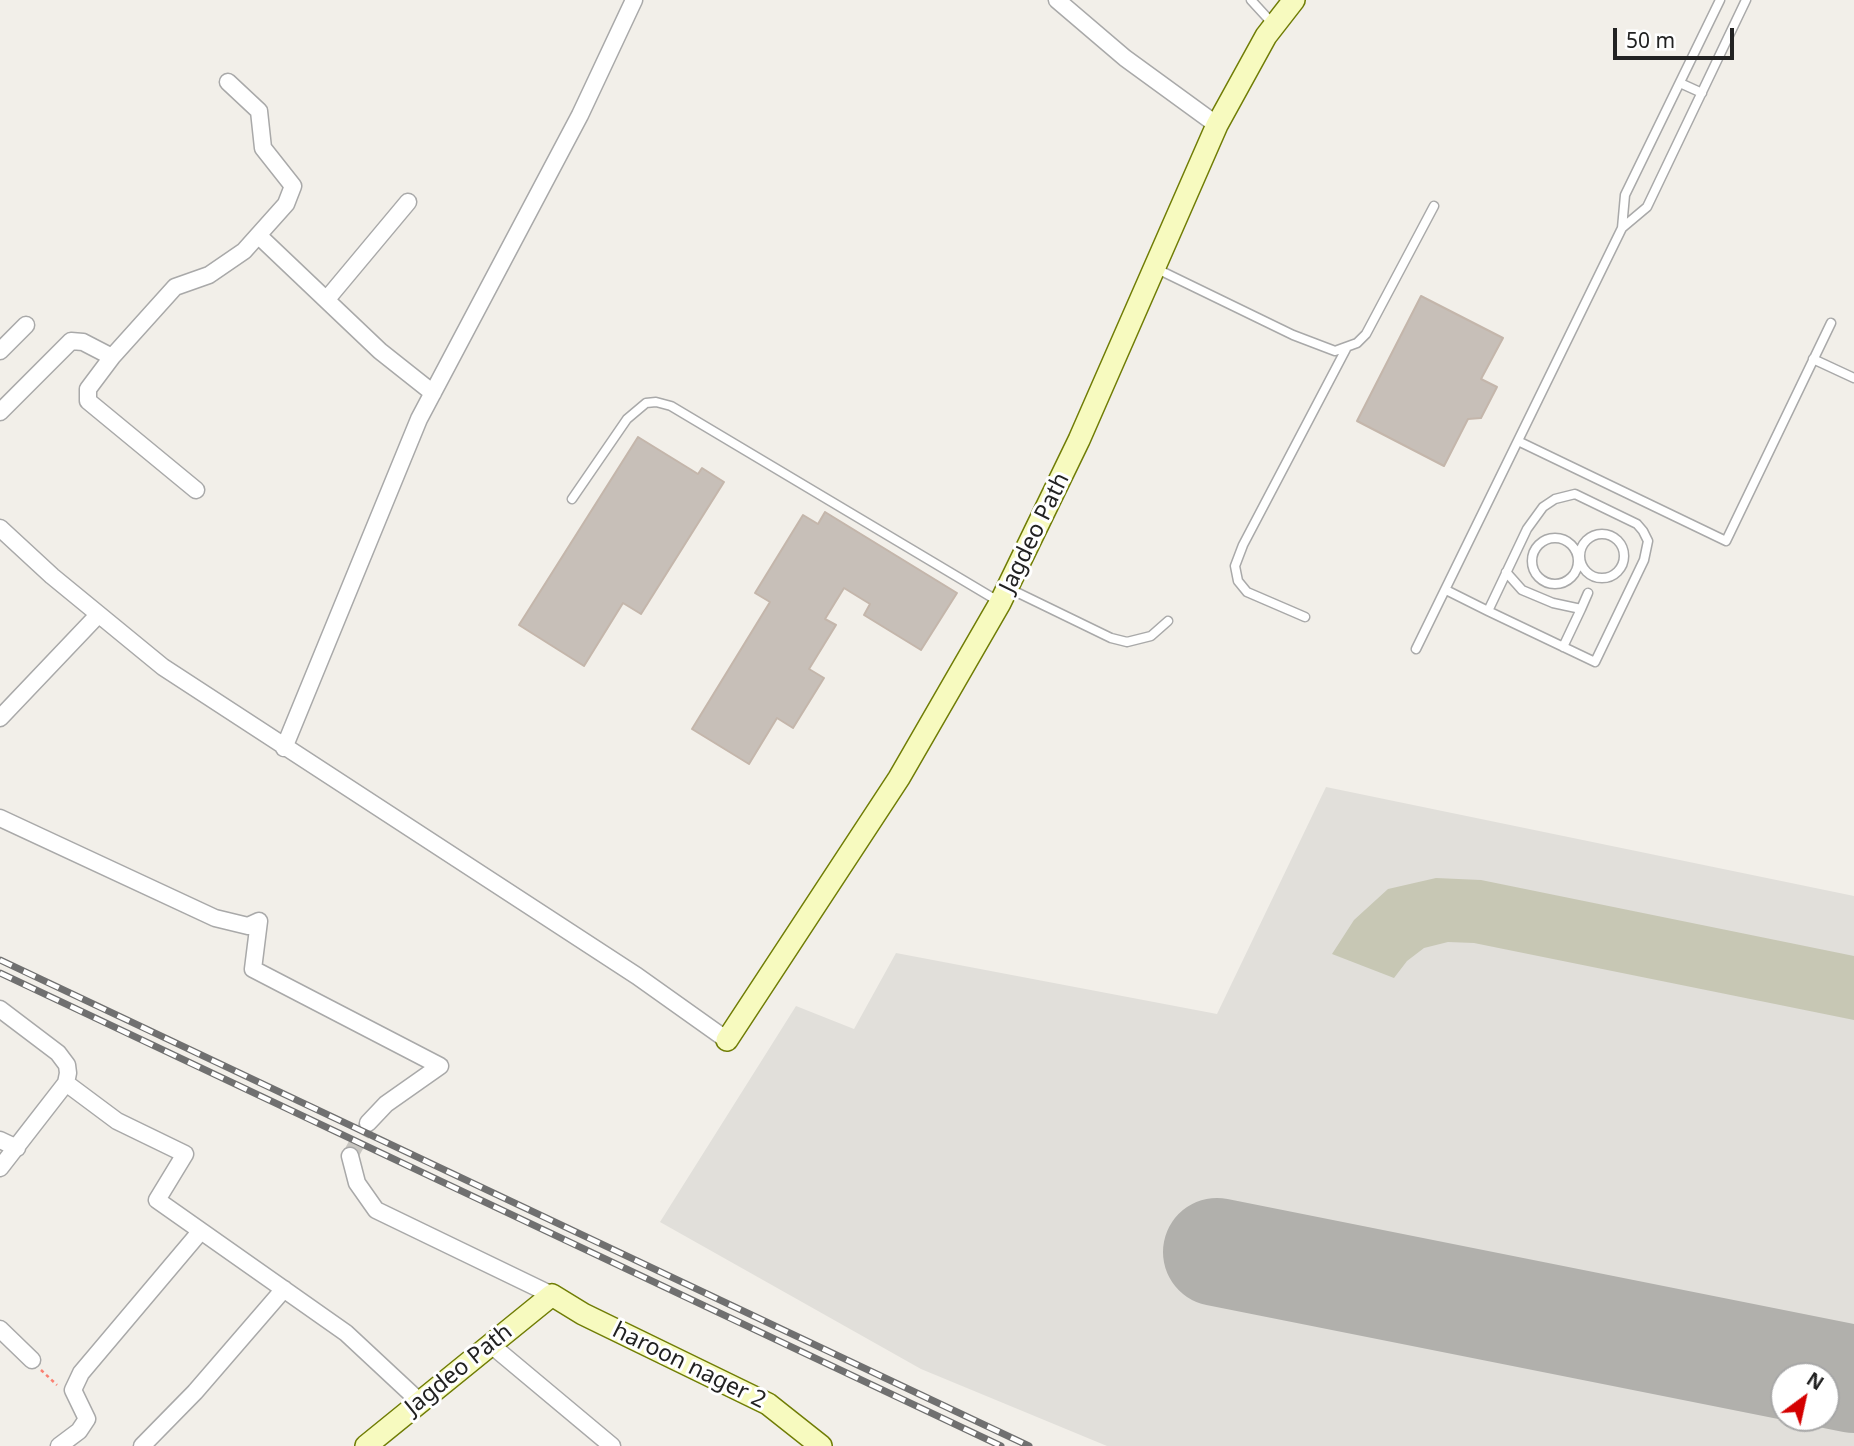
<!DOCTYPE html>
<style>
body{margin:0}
#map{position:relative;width:1854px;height:1446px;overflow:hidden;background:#f2efe9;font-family:"Noto Sans",sans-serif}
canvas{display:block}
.north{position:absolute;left:1770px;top:1362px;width:70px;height:70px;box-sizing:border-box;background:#fff;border:2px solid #a7a7a7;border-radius:50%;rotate:33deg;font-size:19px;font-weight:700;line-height:28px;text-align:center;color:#222}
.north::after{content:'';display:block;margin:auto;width:24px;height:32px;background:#d40000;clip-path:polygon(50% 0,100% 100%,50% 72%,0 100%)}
.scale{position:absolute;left:1613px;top:28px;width:121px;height:32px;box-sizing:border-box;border:4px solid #222;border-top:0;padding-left:9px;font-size:21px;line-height:24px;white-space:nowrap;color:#222;-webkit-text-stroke:5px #fff;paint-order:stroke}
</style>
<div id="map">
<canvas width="1854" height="1446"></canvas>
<div class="north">N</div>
<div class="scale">50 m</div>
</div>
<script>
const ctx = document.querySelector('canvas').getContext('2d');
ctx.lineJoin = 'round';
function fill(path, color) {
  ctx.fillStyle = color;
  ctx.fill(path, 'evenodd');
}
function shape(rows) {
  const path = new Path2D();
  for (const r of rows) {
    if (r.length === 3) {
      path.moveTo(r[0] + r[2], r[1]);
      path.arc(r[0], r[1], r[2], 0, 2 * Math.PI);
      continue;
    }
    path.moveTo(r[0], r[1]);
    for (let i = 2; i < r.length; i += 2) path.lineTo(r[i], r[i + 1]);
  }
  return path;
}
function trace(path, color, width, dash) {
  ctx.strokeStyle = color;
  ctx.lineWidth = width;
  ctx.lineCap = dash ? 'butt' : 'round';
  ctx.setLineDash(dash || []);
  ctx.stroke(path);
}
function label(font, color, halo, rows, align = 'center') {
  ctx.font = font + ' "Noto Sans",sans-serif';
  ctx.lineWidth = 6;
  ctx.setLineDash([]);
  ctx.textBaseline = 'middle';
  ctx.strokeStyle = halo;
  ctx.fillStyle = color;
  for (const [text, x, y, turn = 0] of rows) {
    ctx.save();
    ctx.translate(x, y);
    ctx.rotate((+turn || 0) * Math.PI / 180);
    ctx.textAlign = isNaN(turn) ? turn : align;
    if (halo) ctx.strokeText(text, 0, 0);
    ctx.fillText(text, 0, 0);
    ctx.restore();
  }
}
fill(shape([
 [1326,787,1854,896,1854,1446,1107,1446,921,1369,660,1222,796,1006,854,1029,896,953,1217,1014],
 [1784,1376,1826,1376,1826,1418,1784,1418]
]), '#e1dfda');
fill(shape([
 [1436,878,1481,880,1854,956,1854,1020,1474,943,1448,942,1424,948,1407,961,1394,978,1332,954,1354,920,1388,889]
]), '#c7c7b4');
trace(shape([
 [1217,1252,1854,1379]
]), '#b1b0ac', 108);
const building = shape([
 [1421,296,1503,338,1481,379,1497,387,1481,418,1468,419,1444,466,1357,421,1421,296],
 [638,437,698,474,702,468,724,482,641,614,623,603,584,666,519,625,638,437],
 [825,512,957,593,921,650,864,615,870,604,844,588,825,619,836,625,809,669,824,678,793,728,777,718,749,764,692,729,770,602,755,593,803,515,818,524,825,512]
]);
fill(building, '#c7bfb8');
trace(building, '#c4b6ab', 2);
trace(shape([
 [350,1156,368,1123]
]), '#c8c6c1', 16, [16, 8]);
const lane = shape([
 [1251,0,1273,24],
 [1680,83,1702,93],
 [1622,228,1647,207,1746,0],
 [1155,268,1293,335,1335,351,1357,343,1366,334,1434,206],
 [1813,359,1854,378],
 [1520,442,1726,541,1831,323],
 [572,499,627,419,646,403,656,402,671,406,998,601],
 [1602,556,22],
 [1555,561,23],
 [1506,572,1522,590,1553,603,1581,609,1588,593],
 [1008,588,1111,638,1127,642,1151,636,1168,621],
 [1446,590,1488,611,1595,662,1644,560,1648,541,1643,531,1637,524,1575,494,1555,499,1543,507,1527,529,1488,611],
 [1305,617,1247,592,1238,581,1235,566,1243,545,1346,349],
 [1563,647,1581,609],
 [1416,649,1622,228,1625,195,1720,0]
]);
const street = shape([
 [1057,0,1125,58,1217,125],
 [259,236,380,351,433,393],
 [327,299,408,202],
 [0,351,26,325],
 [112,357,88,389,88,401,196,490],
 [0,412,71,341,83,342,112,357,175,287,209,275,244,251,286,204,293,186,263,148,259,111,228,82],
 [0,528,52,576,163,667,637,976,727,1040],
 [0,718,98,615],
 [284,748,419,419,580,115,634,0],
 [0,818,215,918,248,926,259,921,253,969,440,1066,386,1104,368,1123],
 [0,1009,58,1053,67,1065,68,1073,66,1083,0,1168],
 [66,1083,117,1121,185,1154,157,1200,346,1333,419,1401],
 [0,1140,17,1148],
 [350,1156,357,1183,376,1210,552,1295],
 [0,1329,32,1360],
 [490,1344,612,1446],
 [59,1446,79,1431,87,1419,73,1390,81,1373,200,1232],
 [142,1446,195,1392,284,1289]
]);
const secondary = shape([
 [727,1040,899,778,1000,603,1079,440,1217,125,1266,36,1294,0],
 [366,1446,552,1295,583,1314,768,1404,821,1446]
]);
trace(lane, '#a9a9a9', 11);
trace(street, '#a9a9a9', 19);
trace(secondary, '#707d05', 24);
trace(shape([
 [41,1370,57,1385]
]), '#fa8072', 2.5, [3.5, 3.5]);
trace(lane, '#fff', 8);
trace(street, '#fff', 16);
trace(secondary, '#f7fabf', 21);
const rail = shape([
 [0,960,1029,1446],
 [0,973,1001,1446]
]);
trace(rail, '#707070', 7);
trace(rail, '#fff', 4.5, [13]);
label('23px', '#222', '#fff', [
 ["Jagdeo Path",1035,533,-64],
 ["haroon nager 2",689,1366,26],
 ["Jagdeo Path",459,1370,-39]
]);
</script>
